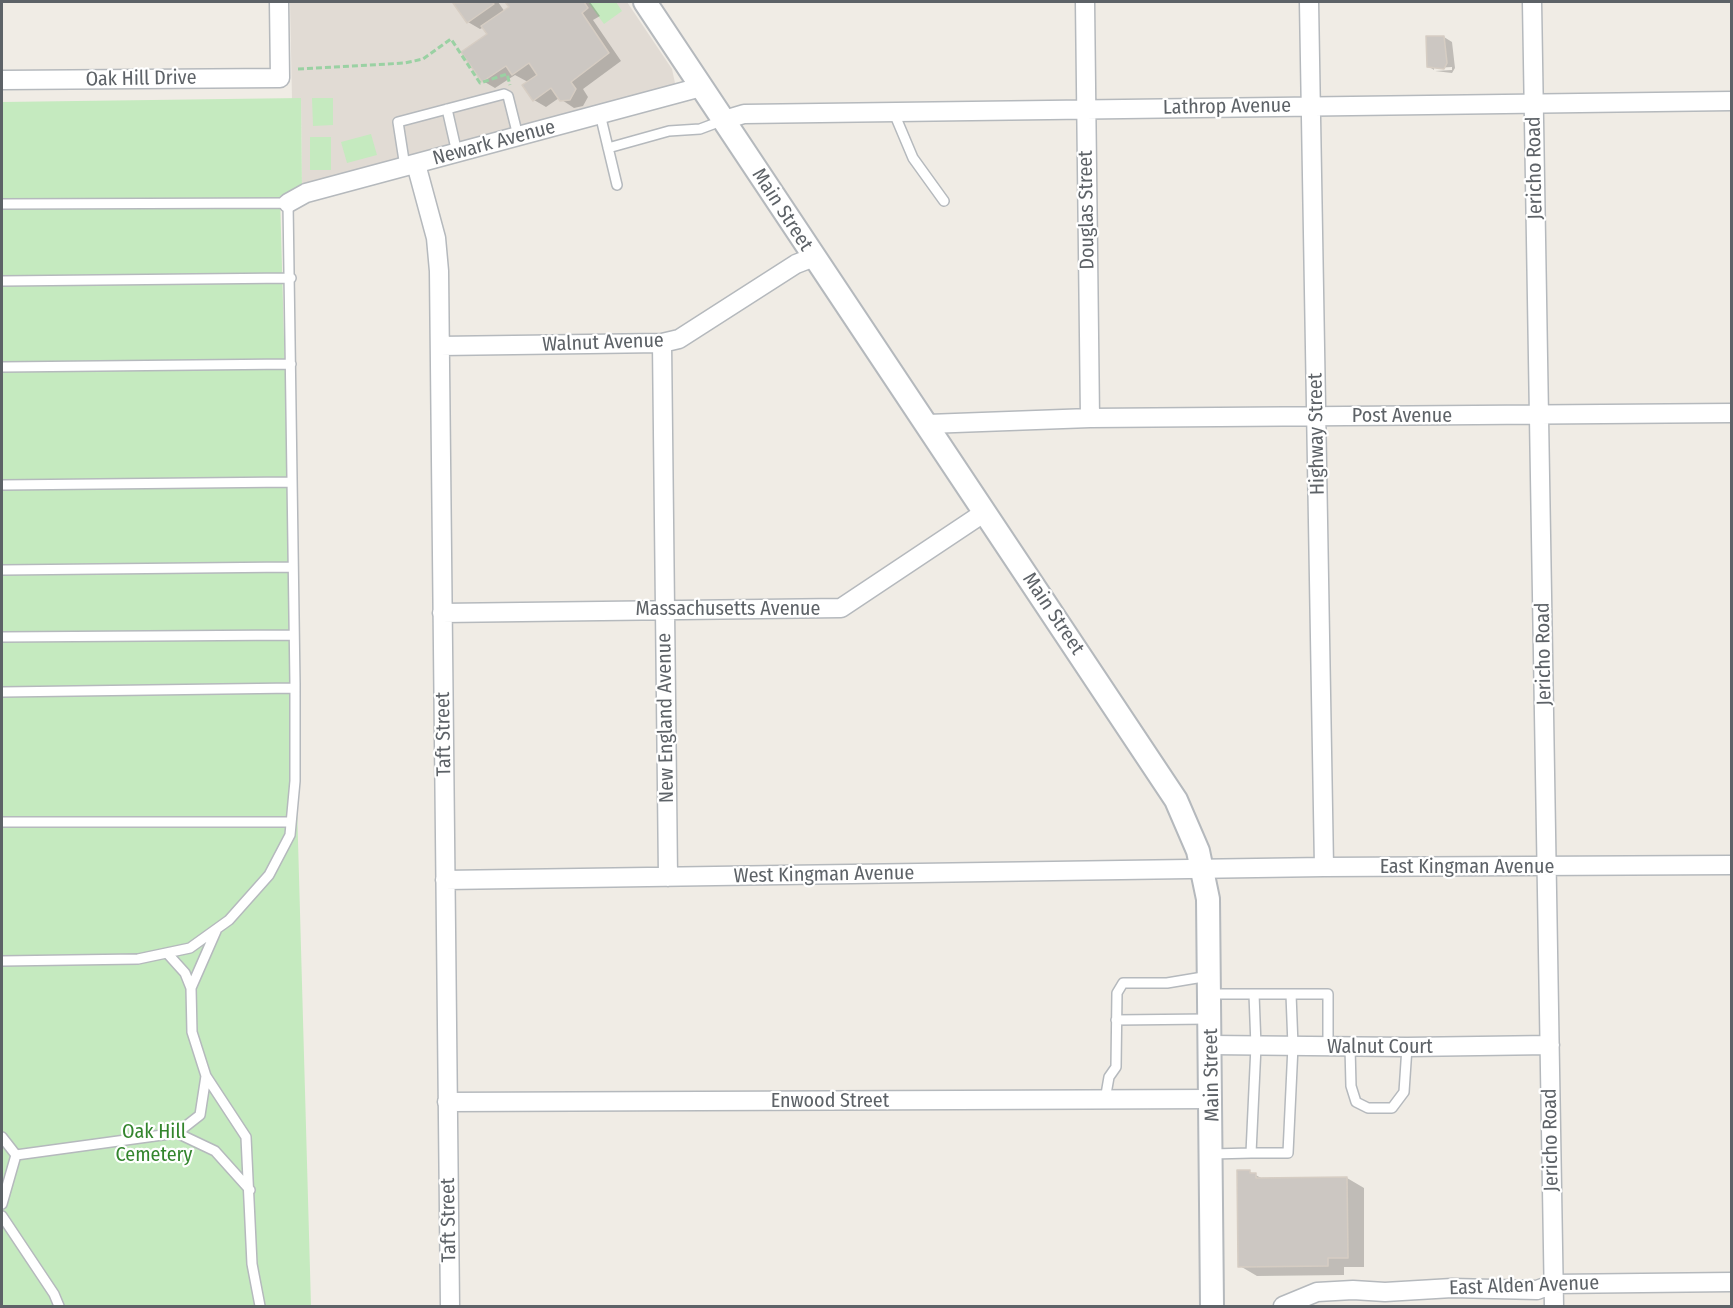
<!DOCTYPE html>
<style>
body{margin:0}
#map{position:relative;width:1733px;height:1308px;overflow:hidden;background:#f0ece5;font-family:"Fira Sans Condensed",sans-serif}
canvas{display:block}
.frame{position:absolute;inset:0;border:3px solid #5d6267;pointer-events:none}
</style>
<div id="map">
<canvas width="1733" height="1308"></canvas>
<div class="frame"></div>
</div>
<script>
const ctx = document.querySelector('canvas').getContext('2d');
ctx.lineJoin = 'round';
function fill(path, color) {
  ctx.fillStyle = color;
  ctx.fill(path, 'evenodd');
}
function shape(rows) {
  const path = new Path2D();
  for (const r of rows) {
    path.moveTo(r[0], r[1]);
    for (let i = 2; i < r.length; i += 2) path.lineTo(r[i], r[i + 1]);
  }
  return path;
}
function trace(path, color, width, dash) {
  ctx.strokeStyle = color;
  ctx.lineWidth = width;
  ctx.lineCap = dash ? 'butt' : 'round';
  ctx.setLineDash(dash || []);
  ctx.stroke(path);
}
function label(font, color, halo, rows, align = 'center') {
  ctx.font = font + ' "Fira Sans Condensed",sans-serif';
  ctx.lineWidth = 4.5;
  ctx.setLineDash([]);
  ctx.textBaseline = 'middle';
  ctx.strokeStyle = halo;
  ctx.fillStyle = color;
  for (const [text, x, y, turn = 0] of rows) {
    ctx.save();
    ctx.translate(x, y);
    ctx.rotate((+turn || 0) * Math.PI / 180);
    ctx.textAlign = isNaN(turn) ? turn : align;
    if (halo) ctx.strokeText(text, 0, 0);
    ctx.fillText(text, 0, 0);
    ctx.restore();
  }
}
fill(shape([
 [290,2,627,2,672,69,675,83,670,90,302,189,301,99,292,99]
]), '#e1dbd4');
fill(shape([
 [588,2,616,2,622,11,604,24],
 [301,98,302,189,280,196,311,1306,2,1306,2,102],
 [312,98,333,98,333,125,313,126],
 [371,134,377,155,347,163,341,142],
 [310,137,331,137,331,170,310,170]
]), '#c5eabf');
fill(shape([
 [463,2,498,2,505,12,511,8,507,2,590,2,600,16,593,20,621,61,583,89,588,97,583,106,574,108,559,98,546,107,534,100,528,82,515,75,495,88,483,81,489,34,484,27,480,29,468,22,455,3],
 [1444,37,1452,42,1455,68,1452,73,1435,71,1452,70,1452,67,1434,68,1434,70,1428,66],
 [1250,1172,1263,1179,1347,1178,1364,1188,1364,1267,1344,1267,1344,1275,1257,1276,1240,1266]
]), '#0003');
const building = shape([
 [492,2,494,4,467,23,453,3,492,2],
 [505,2,584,2,588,8,582,13,609,53,571,82,576,89,570,100,560,101,551,88,533,101,522,85,537,75,529,63,512,75,506,66,482,82,461,52,487,34,481,26,509,7,505,2],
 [1426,36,1444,36,1447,63,1444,69,1427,67,1426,36],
 [1237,1170,1250,1170,1250,1173,1256,1173,1256,1178,1347,1177,1348,1258,1328,1258,1328,1266,1238,1267,1237,1170]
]);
fill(building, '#ccc7c2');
trace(building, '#d6cdc3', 1.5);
const service = shape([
 [447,109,457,153],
 [894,113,913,158,944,201],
 [600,114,617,185],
 [608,148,669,131,700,129,724,120],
 [405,167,398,122,504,94,508,96,518,136],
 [2,204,288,203,295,684,295,781,290,835,269,875,229,920,190,948,138,959,2,961],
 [2,281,291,278],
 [2,367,291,364],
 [2,485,291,482],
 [2,570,291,567],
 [2,637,293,635],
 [2,692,295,688],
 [2,822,291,822],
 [216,931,191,988,192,1032,206,1076,246,1137,252,1264,260,1306],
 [167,953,185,973,191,988],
 [1211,994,1328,994,1328,1046],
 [1116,1020,1210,1019],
 [1350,1047,1351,1086,1356,1102,1368,1108,1392,1108,1404,1092,1407,1047],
 [1105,1100,1109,1077,1116,1067,1117,993,1123,983,1167,983,1209,976],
 [177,1133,215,1151,250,1190],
 [2,1137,16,1155,2,1204],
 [1251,1153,1288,1153,1293,1046,1291,994],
 [1212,1154,1251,1153,1256,1046,1254,994],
 [16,1155,177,1133,200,1115,206,1076],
 [2,1216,54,1294,59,1306]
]);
const minor = shape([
 [1085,2,1090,418],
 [1309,2,1324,867],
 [1532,2,1554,1306],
 [2,80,280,78,279,2],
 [724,120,744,114,1732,101],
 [416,164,436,238,439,271,450,1306],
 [288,203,306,193,701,87],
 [662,343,668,877],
 [440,346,662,343,679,339,796,264,814,257],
 [928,424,1090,418,1732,413],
 [442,613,841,608,985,512],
 [445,880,1324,867,1732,865],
 [1211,1045,1407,1047,1550,1045],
 [447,1102,1212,1099],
 [1283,1306,1317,1292,1353,1290,1385,1292,1452,1288,1537,1290,1553,1284,1732,1282]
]);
const tertiary = shape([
 [645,2,1176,800,1198,851,1208,899,1212,1306]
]);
trace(service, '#b5b9bd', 12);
trace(minor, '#b5b9bd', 21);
trace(tertiary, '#b5b9bd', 26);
trace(shape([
 [298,69,405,63,423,59,451,39,480,83,507,74,510,85]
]), '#9ad1a3', 3, [6, 3]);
trace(service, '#fff', 9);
trace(minor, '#fff', 18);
trace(tertiary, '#fff', 22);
label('20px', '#5d6267', '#fff', [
 ["Oak Hill Drive",141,79,-1],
 ["Lathrop Avenue",1227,107,-1],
 ["Newark Avenue",494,143,-15],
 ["Jericho Road",1535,168,-91],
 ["Main Street",782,210,57],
 ["Douglas Street",1087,210,-91],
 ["Walnut Avenue",603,343,-2],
 ["Post Avenue",1402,416],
 ["Highway Street",1317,434,-91],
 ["Massachusetts Avenue",728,609],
 ["Main Street",1053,614,56],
 ["Jericho Road",1544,654,-91],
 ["New England Avenue",666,718,-91],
 ["Taft Street",444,734,-91],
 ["East Kingman Avenue",1467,867],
 ["West Kingman Avenue",824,875,-1],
 ["Walnut Court",1380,1047],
 ["Main Street",1212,1075,-91],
 ["Enwood Street",830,1101],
 ["Jericho Road",1551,1140,-91],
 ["Taft Street",449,1220,-91],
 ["East Alden Avenue",1524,1286,-2]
]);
label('20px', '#33852d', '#fff', [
 ["Oak Hill",154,1132],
 ["Cemetery",154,1155]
]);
</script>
